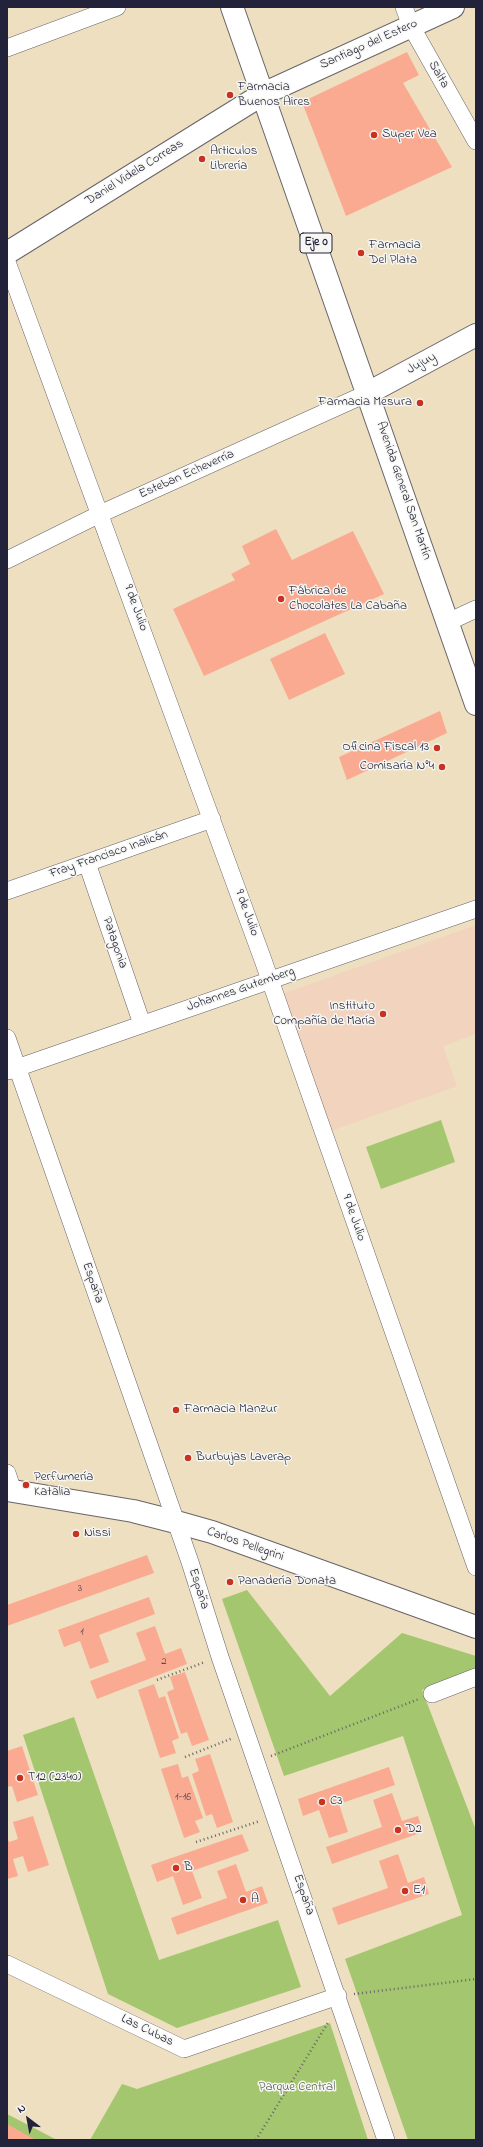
<!DOCTYPE html>
<meta charset="utf-8">
<style>
body{margin:0}
#map{position:relative;width:483px;height:2147px;overflow:hidden;background:#eddfbf;font-family:"Indie Flower",sans-serif}
canvas{display:block}
.frame{position:absolute;inset:0;border:8px solid #22223b;pointer-events:none}
.north{position:absolute;left:8px;top:2099px;width:40px;height:40px;-webkit-text-stroke:3px #f6f6f2;paint-order:stroke;rotate:328deg;font-size:11px;font-weight:700;line-height:16px;text-align:center;color:#22223b}
.north::after{content:'';display:block;margin:auto;width:14px;height:18px;background:#22223b;clip-path:polygon(50% 0,100% 100%,50% 72%,0 100%)}
</style>
<div id="map">
<canvas width="483" height="2147"></canvas>
<div class="frame"></div>
<div class="north">N</div>
</div>
<script>
const ctx = document.querySelector('canvas').getContext('2d');
ctx.lineJoin = 'round';
function fill(path, color) {
  ctx.fillStyle = color;
  ctx.fill(path, 'evenodd');
}
function shape(rows) {
  const path = new Path2D();
  for (const r of rows) {
    path.moveTo(r[0], r[1]);
    for (let i = 2; i < r.length; i += 2) path.lineTo(r[i], r[i + 1]);
  }
  return path;
}
function trace(path, color, width, dash) {
  ctx.strokeStyle = color;
  ctx.lineWidth = width;
  ctx.lineCap = dash ? 'butt' : 'round';
  ctx.setLineDash(dash || []);
  ctx.stroke(path);
}
function label(font, color, halo, rows, align = 'center') {
  ctx.font = font + ' "Indie Flower",sans-serif';
  ctx.lineWidth = 3;
  ctx.setLineDash([]);
  ctx.textBaseline = 'middle';
  ctx.strokeStyle = halo;
  ctx.fillStyle = color;
  for (const [text, x, y, turn = 0] of rows) {
    ctx.save();
    ctx.translate(x, y);
    ctx.rotate((+turn || 0) * Math.PI / 180);
    ctx.textAlign = isNaN(turn) ? turn : align;
    if (halo) ctx.strokeText(text, 0, 0);
    ctx.fillText(text, 0, 0);
    ctx.restore();
  }
}
fill(shape([
 [476,925,476,1034,443,1046,457,1086,331,1131,282,994]
]), '#f2d4be');
fill(shape([
 [441,1120,455,1162,381,1189,366,1147],
 [247,1590,330,1696,402,1633,476,1656,476,1670,422,1690,476,1830,476,2140,408,2140,345,1959,462,1915,403,1736,284,1776,222,1599],
 [74,1717,159,1960,278,1920,301,1987,177,2028,108,1994,23,1735],
 [330,2023,368,2140,90,2140,122,2084,137,2089],
 [7,2114,57,2140,7,2140]
]), '#a4c66f');
fill(shape([
 [407,52,419,75,403,83,452,167,346,216,302,102],
 [276,529,292,560,353,531,384,594,204,676,173,609,235,580,231,574,250,564,242,546],
 [325,633,345,674,289,700,270,659],
 [440,711,447,733,347,780,339,757],
 [147,1555,154,1573,7,1626,7,1605],
 [149,1597,155,1614,99,1635,109,1662,90,1669,80,1641,64,1647,58,1630],
 [155,1626,165,1654,181,1648,187,1664,97,1699,90,1681,146,1660,136,1633],
 [185,1672,209,1740,192,1746,187,1732,181,1734,167,1692,174,1689,170,1677],
 [154,1684,159,1698,165,1696,179,1738,172,1741,176,1753,160,1758,138,1690],
 [22,1746,38,1795,17,1802,12,1786,7,1787,7,1751],
 [210,1754,233,1822,217,1828,212,1814,206,1816,192,1774,199,1771,195,1759],
 [178,1764,182,1778,188,1776,203,1818,195,1821,200,1832,184,1838,161,1769],
 [389,1767,395,1785,339,1804,348,1832,329,1838,319,1810,303,1816,298,1799],
 [392,1793,402,1821,418,1816,423,1832,332,1864,326,1847,382,1827,373,1800],
 [33,1816,49,1865,28,1872,23,1856,13,1859,18,1876,7,1879,7,1837,9,1842,18,1839,13,1822],
 [242,1834,249,1851,192,1871,202,1898,183,1905,173,1876,157,1882,151,1865],
 [398,1854,408,1883,424,1877,429,1894,338,1925,332,1908,388,1888,379,1861],
 [236,1864,246,1892,262,1886,268,1903,177,1935,171,1918,227,1898,217,1871],
 [7,2124,36,2140,7,2140]
]), '#fbaa92');
const street = shape([
 [404,7,411,26,476,141],
 [7,48,117,7],
 [7,262,263,960,476,1567],
 [7,560,100,514,368,393],
 [448,622,476,609],
 [87,863,142,1024],
 [7,891,212,819],
 [7,1038,190,1562,220,1657,386,2140],
 [8,1071,476,909],
 [7,1473,13,1491],
 [432,1694,476,1677],
 [7,1964,184,2049,338,1996]
]);
const secondary = shape([
 [7,253,263,94,453,7],
 [368,393,476,335],
 [7,1490,133,1511,176,1522,212,1532,476,1627]
]);
const primary = shape([
 [232,7,476,704]
]);
trace(street, '#696469', 18);
trace(secondary, '#696469', 24);
trace(primary, '#696469', 24);
trace(shape([
 [157,1680,205,1662],
 [271,1756,419,1699],
 [185,1757,233,1738],
 [196,1842,260,1821],
 [354,1994,476,1979],
 [256,2140,329,2021]
]), '#696469', 2.5, [1, 3]);
trace(street, '#fff', 17);
trace(secondary, '#fff', 22);
trace(primary, '#fff', 22);
for (const [x, y, r, color] of [
 [230,95,4,"#c8321e"],
 [374,135,4,"#c8321e"],
 [202,159,4,"#c8321e"],
 [361,253,4,"#c8321e"],
 [420,403,4,"#c8321e"],
 [281,599,4,"#c8321e"],
 [437,748,4,"#c8321e"],
 [442,767,4,"#c8321e"],
 [383,1014,4,"#c8321e"],
 [176,1410,4,"#c8321e"],
 [188,1458,4,"#c8321e"],
 [26,1485,4,"#c8321e"],
 [76,1534,4,"#c8321e"],
 [230,1582,4,"#c8321e"],
 [20,1778,4,"#c8321e"],
 [322,1802,4,"#c8321e"],
 [398,1830,4,"#c8321e"],
 [176,1868,4,"#c8321e"],
 [405,1891,4,"#c8321e"],
 [243,1900,4,"#c8321e"]
]) {
  const dot = new Path2D();
  dot.arc(x, y, r, 0, 2 * Math.PI);
  ctx.fillStyle = color;
  ctx.fill(dot);
  trace(dot, '#f6f6f2', 1.5);
}
label('11px', '#584451', null, [
 ["3",80,1589],
 ["1",82,1633],
 ["2",164,1662],
 ["1-16",183,1798]
]);
for (const [x, y, w] of [
 [316,243,32]
]) {
  const box = new Path2D();
  box.roundRect(x - w / 2, y - 10, w, 20, 3);
  ctx.fillStyle = '#f6f6f2';
  ctx.fill(box);
  trace(box, '#22223b', 1);
}
label('bold 12px', '#22223b', null, [
 ["Eje 0",316,243]
]);
label('13px', '#22223b', '#f6f6f2', [
 ["Santiago del Estero",369,45,-24],
 ["Salta",438,75,60],
 ["Daniel Videla Correas",135,173,-32],
 ["Jujuy",422,364,-29],
 ["Esteban Echeverría",187,475,-24],
 ["Avenida General San Martín",403,491,71],
 ["9 de Julio",135,608,70],
 ["Fray Francisco Inalicán",109,855,-19],
 ["9 de Julio",246,913,70],
 ["Patagonia",114,943,71],
 ["Johannes Gutemberg",241,990,-19],
 ["9 de Julio",353,1218,71],
 ["España",92,1283,71],
 ["Carlos Pellegrini",245,1545,19],
 ["España",198,1589,72],
 ["España",303,1895,71],
 ["Las Cubas",147,2031,26]
]);
label('13px', '#22223b', '#f6f6f2', [
 ["Farmacia",238,88],
 ["Buenos Aires",238,103],
 ["Super Vea",382,135],
 ["Articulos",210,152],
 ["Librería",210,167],
 ["Farmacia",369,246],
 ["Del Plata",369,261],
 ["Farmacia Mesura",412,403,"right"],
 ["Fábrica de",289,592],
 ["Chocolates La Cabaña",289,607],
 ["Oficina Fiscal 13",429,748,"right"],
 ["Comisaría N°4",434,767,"right"],
 ["Instituto",375,1007,"right"],
 ["Compañía de María",375,1022,"right"],
 ["Farmacia Manzur",184,1410],
 ["Burbujas Laverap",196,1458],
 ["Perfumería",34,1478],
 ["Katalia",34,1493],
 ["Nissi",84,1534],
 ["Panadería Donata",238,1582],
 ["T12 (2340)",28,1778],
 ["C3",330,1802],
 ["D2",406,1830],
 ["B",184,1868],
 ["E1",413,1891],
 ["A",251,1900]
], 'left');
label('13px', '#505b4d', '#f6f6f2', [
 ["Parque Central",297,2088]
]);
</script>
